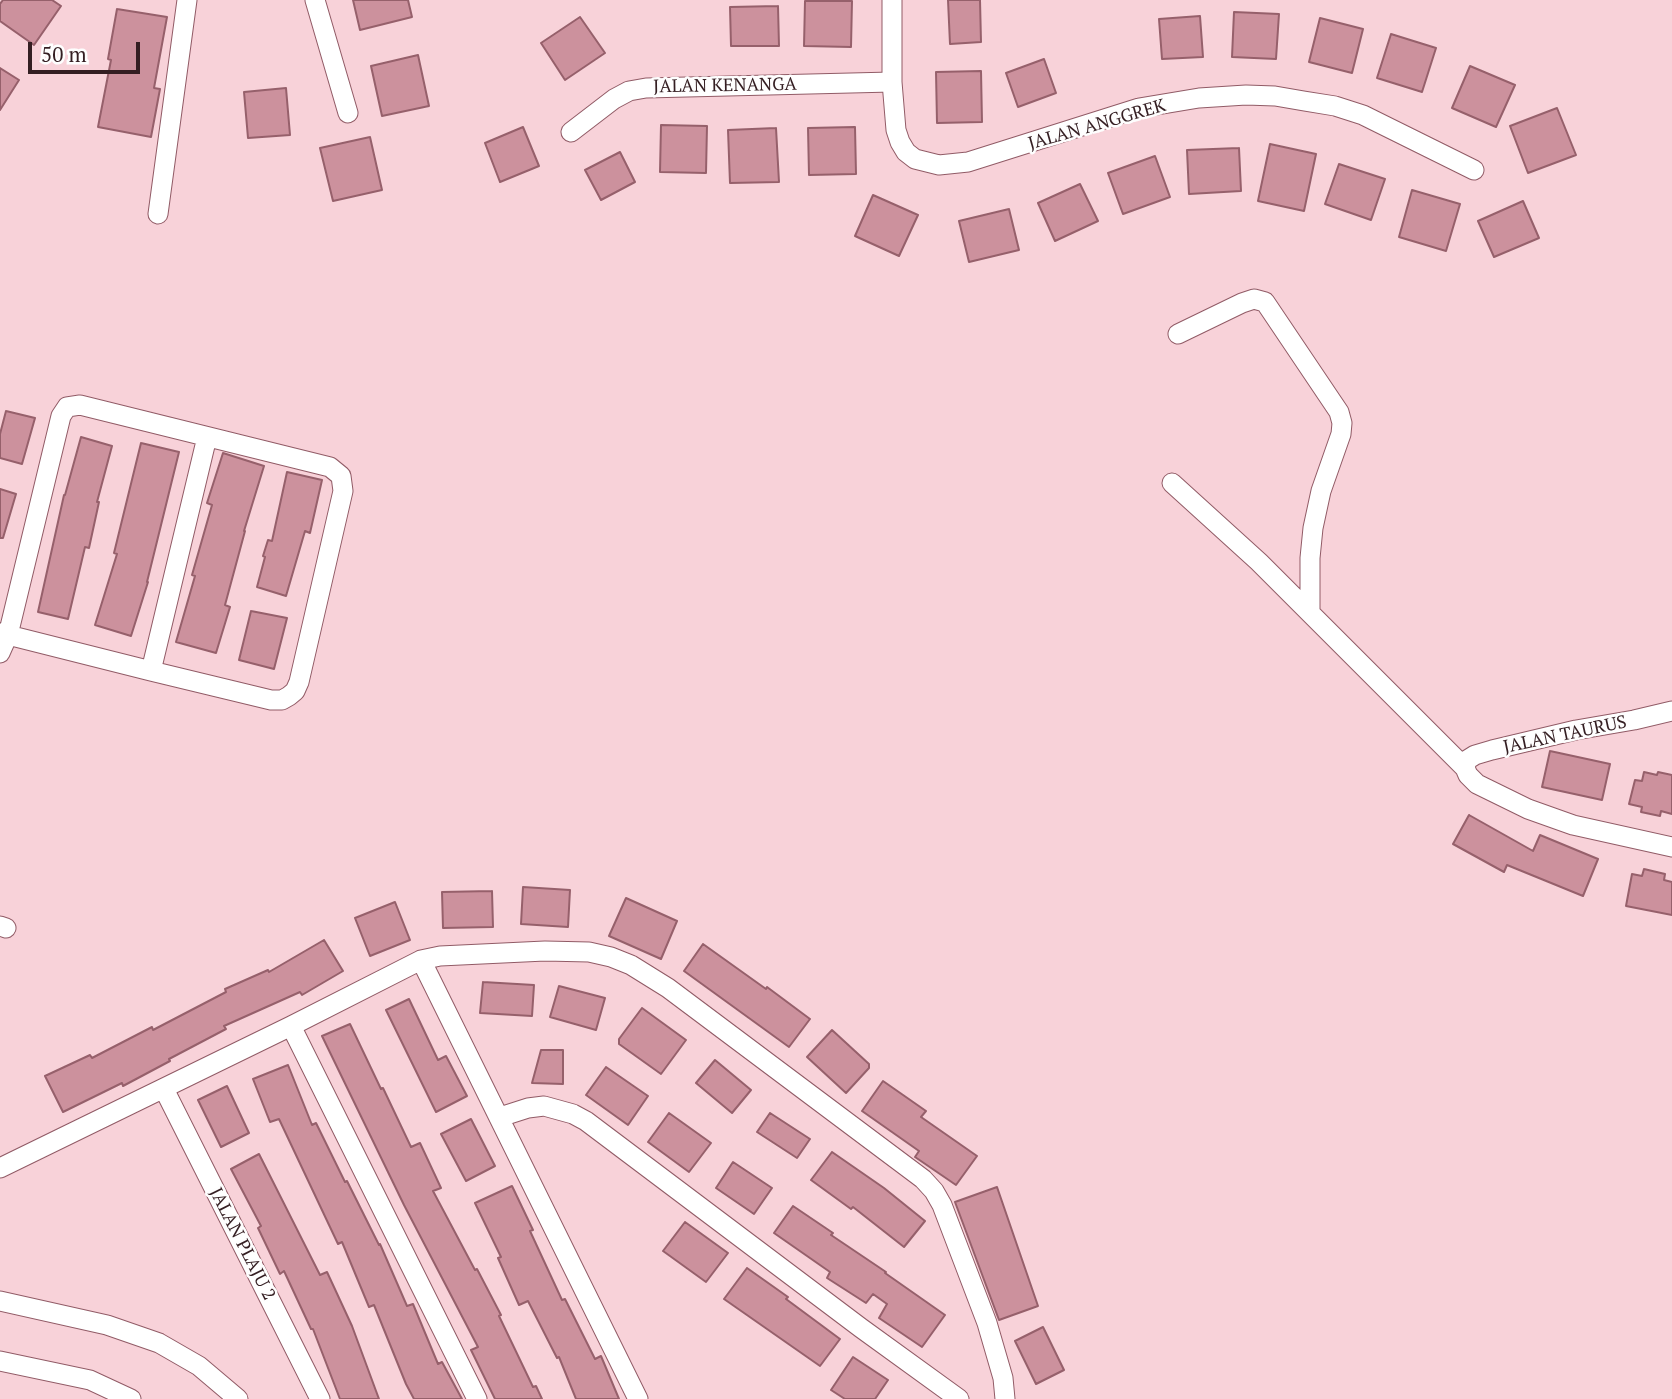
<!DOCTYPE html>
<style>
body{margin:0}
#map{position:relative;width:1672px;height:1399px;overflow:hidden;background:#f8d2d9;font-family:"PT Serif",serif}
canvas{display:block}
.scale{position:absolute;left:28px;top:42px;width:112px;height:32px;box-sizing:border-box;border:4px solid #341e22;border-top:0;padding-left:9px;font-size:21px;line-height:24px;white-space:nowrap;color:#341e22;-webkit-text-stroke:5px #fefefe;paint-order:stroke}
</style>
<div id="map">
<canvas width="1672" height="1399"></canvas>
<div class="scale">50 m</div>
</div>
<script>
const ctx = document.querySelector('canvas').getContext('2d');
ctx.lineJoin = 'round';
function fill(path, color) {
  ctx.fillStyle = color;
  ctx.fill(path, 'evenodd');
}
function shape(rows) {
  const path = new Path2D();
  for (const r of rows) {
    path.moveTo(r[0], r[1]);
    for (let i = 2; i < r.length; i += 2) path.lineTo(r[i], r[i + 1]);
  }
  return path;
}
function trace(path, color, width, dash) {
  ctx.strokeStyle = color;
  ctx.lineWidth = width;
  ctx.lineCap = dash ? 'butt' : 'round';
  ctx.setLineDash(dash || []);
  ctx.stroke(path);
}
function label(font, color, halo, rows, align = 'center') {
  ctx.font = font + ' "PT Serif",serif';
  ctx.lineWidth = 5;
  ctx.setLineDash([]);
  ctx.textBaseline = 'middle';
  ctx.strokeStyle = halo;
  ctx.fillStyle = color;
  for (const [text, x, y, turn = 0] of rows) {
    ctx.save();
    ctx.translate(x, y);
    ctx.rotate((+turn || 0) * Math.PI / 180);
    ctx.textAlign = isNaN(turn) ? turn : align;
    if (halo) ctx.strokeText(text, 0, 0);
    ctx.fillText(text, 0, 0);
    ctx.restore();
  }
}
const building = shape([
 [3,0,52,0,61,6,34,45,0,21,0,4,3,0],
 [353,0,408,0,412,17,360,30,353,0],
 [948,0,980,0,981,42,950,44,948,0],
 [805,1,852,1,851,47,804,46,805,1],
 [778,6,779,46,731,46,730,7,778,6],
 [117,9,167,17,154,88,160,89,151,137,98,127,111,60,108,59,117,9],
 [1234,12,1279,14,1276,59,1232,57,1234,12],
 [1200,16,1203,57,1162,59,1159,19,1200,16],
 [580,17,605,53,565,80,541,43,580,17],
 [1320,18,1363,29,1352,73,1309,62,1320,18],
 [1391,34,1436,48,1422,92,1377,78,1391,34],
 [418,55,429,106,382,116,371,66,418,55],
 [1044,59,1056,93,1018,107,1006,73,1044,59],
 [1470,66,1515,85,1496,127,1452,108,1470,66],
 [0,68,19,80,0,110,0,68],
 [981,71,982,122,937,123,936,72,981,71],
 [286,88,290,135,248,138,244,92,286,88],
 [1557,108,1576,155,1528,173,1510,126,1557,108],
 [661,125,707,126,706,173,660,172,661,125],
 [523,127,539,166,500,182,485,143,523,127],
 [855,127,856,174,809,175,808,128,855,127],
 [776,128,779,182,730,183,728,130,776,128],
 [370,137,382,190,333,201,320,148,370,137],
 [1270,144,1316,154,1304,211,1258,201,1270,144],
 [1239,148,1241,191,1189,194,1187,150,1239,148],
 [620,152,635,182,601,200,585,170,620,152],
 [1155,156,1170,197,1123,214,1108,173,1155,156],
 [1339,164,1385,179,1371,220,1325,204,1339,164],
 [1080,184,1098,221,1055,241,1038,203,1080,184],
 [1412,190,1460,204,1446,251,1399,237,1412,190],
 [873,195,918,215,899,256,855,236,873,195],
 [1523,201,1539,238,1494,257,1478,221,1523,201],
 [1009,209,1019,250,969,262,959,221,1009,209],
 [6,411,35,418,22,464,0,458,0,434,6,411],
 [81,437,112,446,97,502,99,502,89,548,85,547,68,619,38,612,64,495,65,495,81,437],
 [141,443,179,452,147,582,148,582,131,636,95,625,117,554,114,553,141,443],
 [223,453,264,466,244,531,245,531,225,605,230,607,216,653,176,642,195,576,192,575,212,505,207,503,223,453],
 [287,472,322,480,310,533,305,531,286,596,257,587,265,557,263,556,268,540,272,541,287,472],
 [0,489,16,494,3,538,0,538,0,489],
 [251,611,287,618,274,669,239,660,251,611],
 [1550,751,1610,764,1602,800,1542,787,1550,751],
 [1644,772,1657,775,1658,772,1672,775,1672,814,1661,811,1660,816,1641,812,1642,807,1629,804,1635,780,1642,781,1644,772],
 [1469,815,1533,851,1540,835,1598,859,1583,896,1507,865,1504,872,1453,844,1469,815],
 [1644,869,1665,874,1664,880,1672,882,1672,915,1626,906,1632,874,1642,876,1644,869],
 [523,887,570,890,568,927,521,924,523,887],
 [492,891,493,927,443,928,442,892,492,891],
 [626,898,677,921,661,959,609,936,626,898],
 [395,902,410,940,370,956,355,918,395,902],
 [324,940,343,971,302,995,300,992,224,1026,226,1029,169,1059,170,1061,123,1086,122,1083,63,1112,45,1076,90,1055,92,1058,152,1027,153,1030,226,992,225,989,268,970,269,972,324,940],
 [703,944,766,989,767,987,810,1019,789,1047,684,971,703,944],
 [483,982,534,985,532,1016,480,1013,483,982],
 [559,986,605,998,596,1030,550,1017,559,986],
 [409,999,438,1060,446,1056,467,1096,436,1112,386,1010,409,999],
 [642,1008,686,1040,661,1074,619,1044,619,1039,642,1008],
 [350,1024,381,1089,383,1088,411,1147,420,1143,441,1188,433,1191,475,1270,477,1269,501,1315,499,1316,533,1387,536,1386,542,1399,495,1399,471,1350,478,1347,404,1205,322,1036,350,1024],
 [832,1030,869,1064,869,1068,846,1093,807,1057,832,1030],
 [541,1050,563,1050,563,1084,532,1083,541,1050],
 [715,1060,751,1090,732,1113,696,1083,715,1060],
 [288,1065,312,1125,316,1123,345,1182,347,1181,379,1245,380,1244,407,1306,413,1304,438,1364,442,1362,462,1399,414,1399,406,1384,374,1305,369,1307,342,1242,338,1244,279,1119,270,1122,253,1079,288,1065],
 [606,1067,648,1096,628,1125,586,1095,606,1067],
 [883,1081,926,1111,921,1117,977,1156,956,1185,915,1157,919,1151,862,1111,883,1081],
 [227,1086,249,1133,221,1147,198,1100,227,1086],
 [669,1113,711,1143,689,1172,648,1142,669,1113],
 [770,1113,810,1139,797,1158,757,1132,770,1113],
 [471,1119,495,1166,466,1181,441,1134,471,1119],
 [832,1152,884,1188,925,1221,904,1247,853,1207,851,1209,811,1180,832,1152],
 [259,1154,320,1275,327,1272,352,1326,379,1399,340,1399,313,1329,311,1329,284,1271,280,1274,258,1228,261,1226,231,1169,259,1154],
 [733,1162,772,1188,754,1214,716,1188,733,1162],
 [512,1186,533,1230,530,1231,562,1300,565,1299,595,1359,601,1356,619,1399,576,1399,559,1357,557,1358,528,1301,519,1305,498,1258,501,1257,475,1203,512,1186],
 [997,1187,1038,1306,999,1320,955,1202,997,1187],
 [793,1206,833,1233,831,1235,886,1272,885,1273,945,1315,922,1347,879,1318,887,1304,873,1294,866,1303,827,1278,830,1272,774,1233,793,1206],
 [685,1222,728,1253,706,1282,663,1251,685,1222],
 [747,1268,788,1297,786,1299,840,1339,820,1366,724,1299,747,1268],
 [1043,1327,1064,1370,1036,1384,1015,1341,1043,1327],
 [853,1357,888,1380,875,1399,845,1399,831,1390,853,1357]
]);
fill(building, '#cc919d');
trace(building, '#96606b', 2);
const minor = shape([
 [315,0,348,113],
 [892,0,892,82,896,130,900,142,906,152,915,159,939,165,968,162,1139,108,1199,98,1246,95,1275,96,1304,101,1335,106,1363,115,1474,170],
 [571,132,614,99,629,91,646,88,892,82],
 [158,214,187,0],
 [1178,334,1242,303,1254,299,1265,302,1339,412,1342,423,1341,434,1321,491,1313,528,1310,558,1310,613],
 [1172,483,1259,562,1465,768,1468,775,1477,784,1528,809,1573,825,1672,847],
 [0,633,8,635,151,671,271,700,282,700,289,696,295,691,299,682,343,491,341,476,330,467,80,405,67,407,61,416,8,635,0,653],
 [151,671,207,437],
 [1465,768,1467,760,1475,755,1492,750,1576,730,1634,720,1672,711],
 [0,926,6,928],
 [421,960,638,1399],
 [291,1026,477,1399],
 [164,1089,320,1399],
 [500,1117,528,1108,544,1106,573,1114,586,1121,861,1328,959,1399],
 [0,1168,291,1026,421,960,440,956,545,951,589,952,611,957,631,965,668,988,923,1179,934,1191,942,1205,987,1323,1003,1378,1005,1399],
 [0,1301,107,1325,159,1343,199,1366,238,1399],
 [0,1361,90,1380,131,1399]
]);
trace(minor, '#915b66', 21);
trace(minor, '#fff', 19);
label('18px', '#341e22', '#fefefe', [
 ["JALAN KENANGA",725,86,-1],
 ["JALAN ANGGREK",1097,125,-16],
 ["JALAN TAURUS",1565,735,-12],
 ["JALAN PLAJU 2",242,1244,63]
]);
</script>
